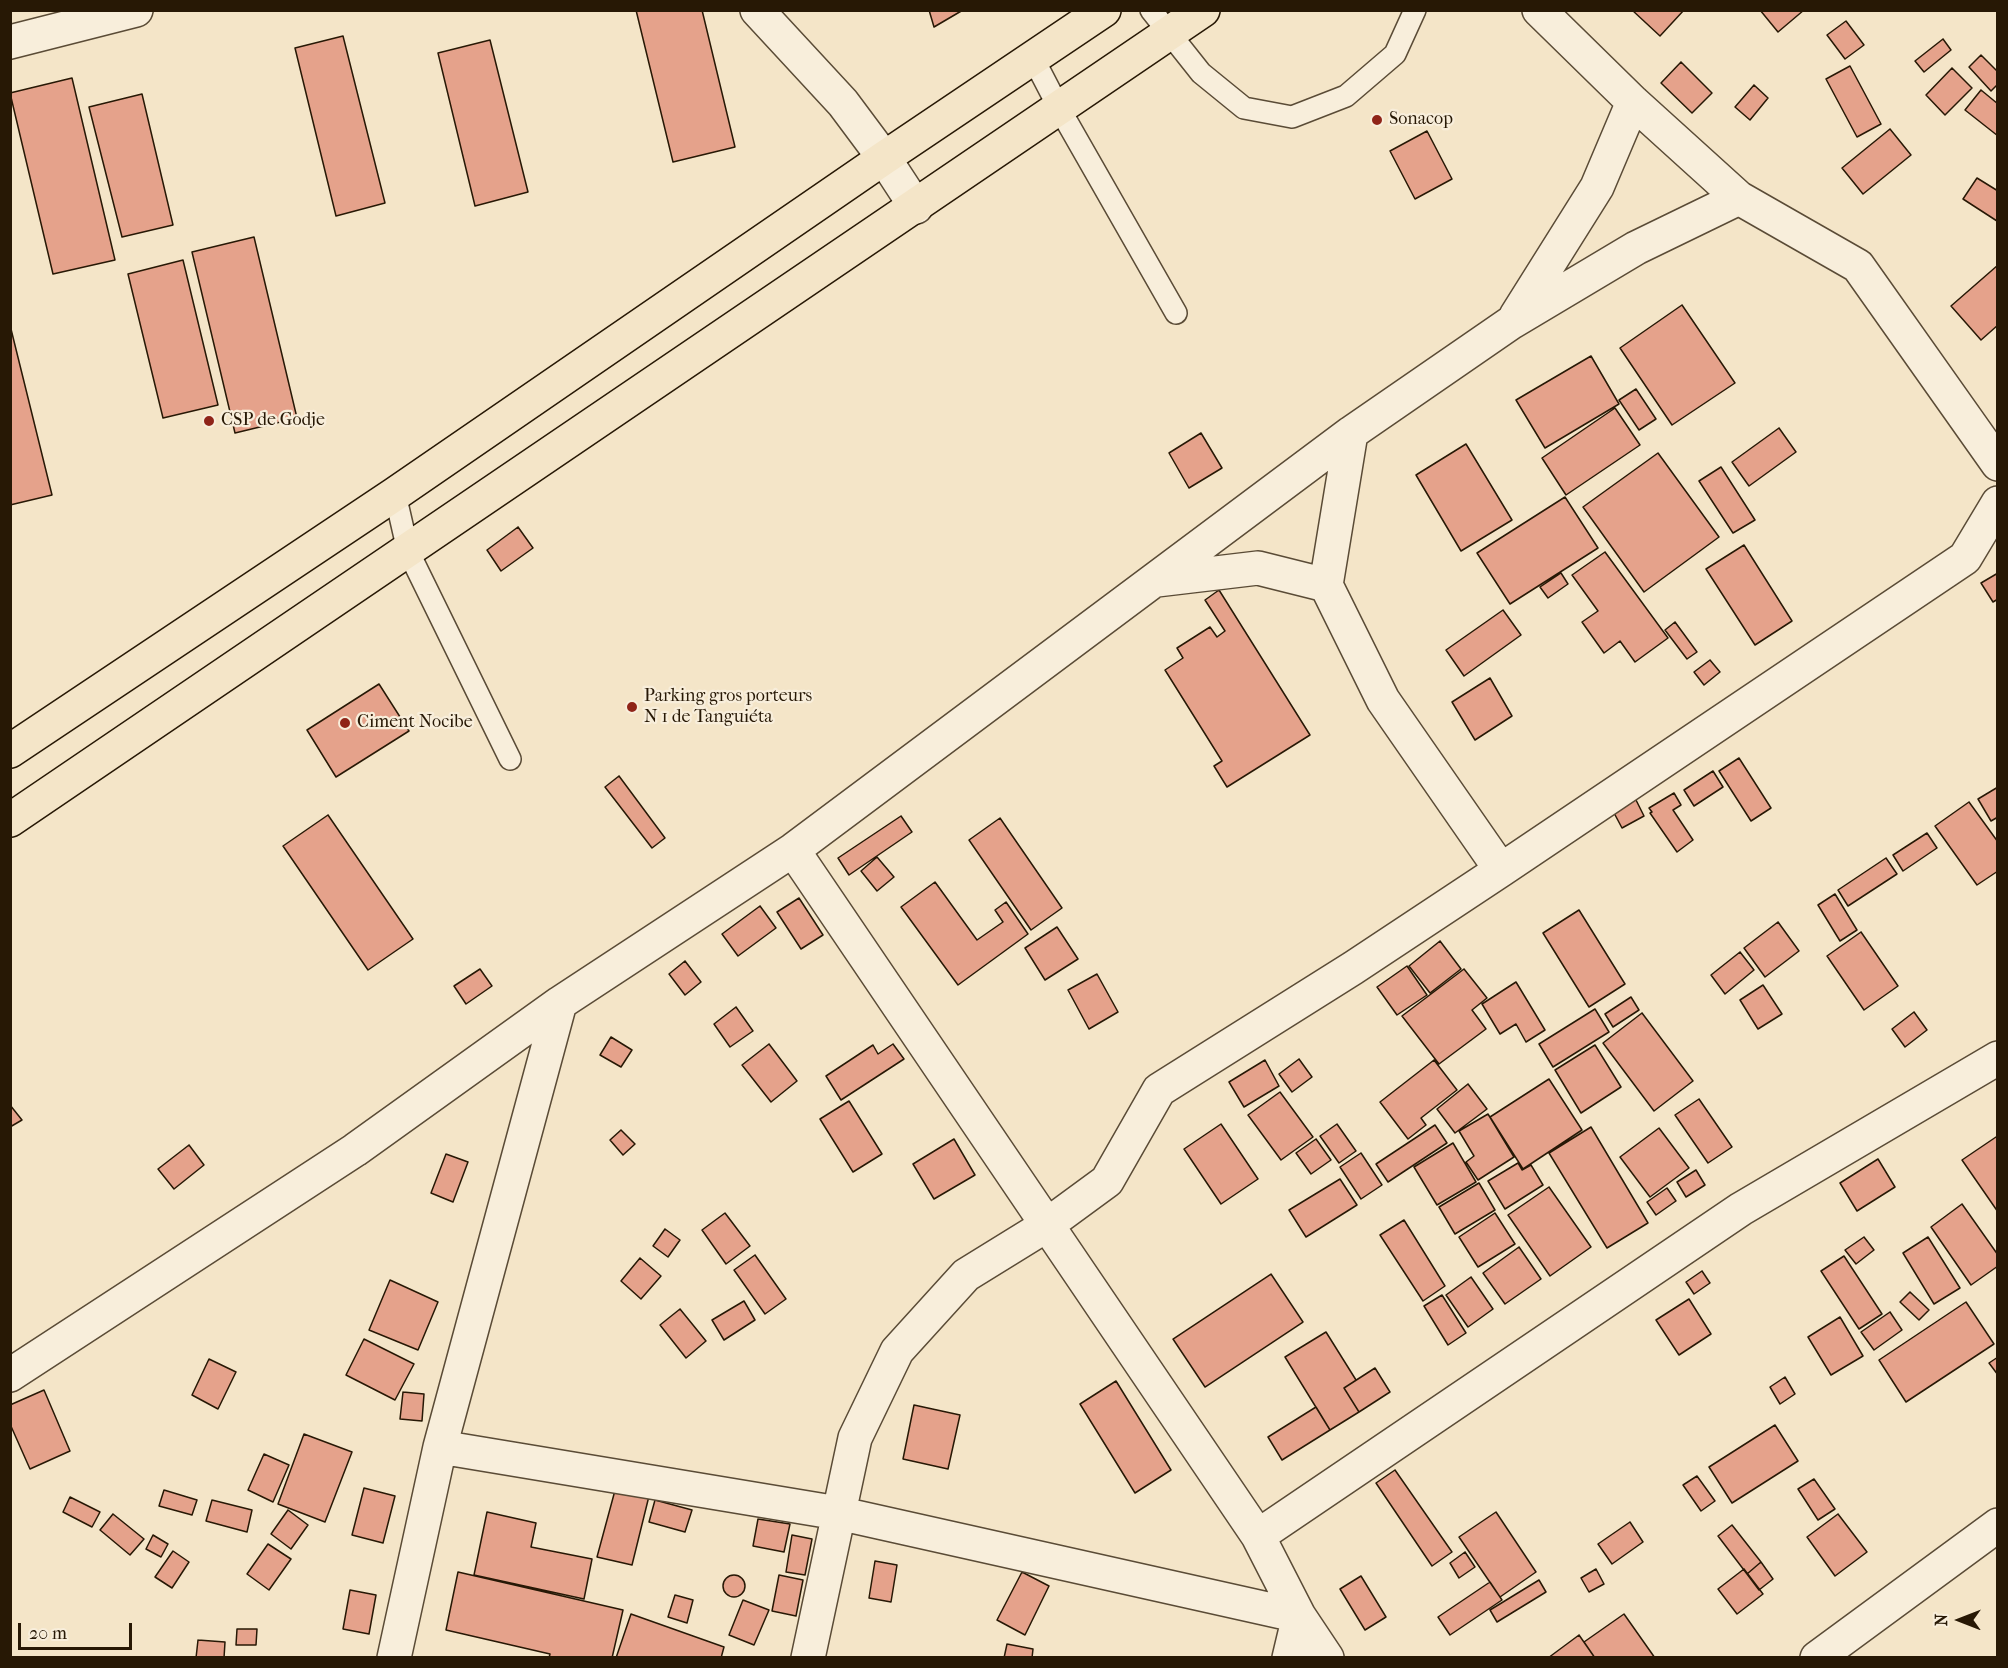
<!DOCTYPE html>
<meta charset="utf-8">
<style>
body{margin:0}
#map{position:relative;width:2008px;height:1668px;overflow:hidden;background:#f4e5c8;font-family:"IM FELL French Canon",serif}
canvas{display:block}
.frame{position:absolute;inset:0;border:12px solid #271805;pointer-events:none}
.north{position:absolute;left:1930px;top:1590px;width:60px;height:60px;-webkit-text-stroke:4px #f8eedb;paint-order:stroke;rotate:270deg;font-size:16px;font-weight:700;line-height:24px;text-align:center;color:#271805}
.north::after{content:'';display:block;margin:auto;width:21px;height:27px;background:#271805;clip-path:polygon(50% 0,100% 100%,50% 72%,0 100%)}
.scale{position:absolute;left:18px;top:1623px;width:114px;height:27px;box-sizing:border-box;border:3px solid #271805;border-top:0;padding-left:8px;font-size:18px;line-height:21px;white-space:nowrap;color:#271805;-webkit-text-stroke:4px #f8eedb;paint-order:stroke}
</style>
<div id="map">
<canvas width="2008" height="1668"></canvas>
<div class="frame"></div>
<div class="north">N</div>
<div class="scale">20 m</div>
</div>
<script>
const ctx = document.querySelector('canvas').getContext('2d');
ctx.lineJoin = 'round';
function fill(path, color) {
  ctx.fillStyle = color;
  ctx.fill(path, 'evenodd');
}
function shape(rows) {
  const path = new Path2D();
  for (const r of rows) {
    if (r.length === 3) {
      path.moveTo(r[0] + r[2], r[1]);
      path.arc(r[0], r[1], r[2], 0, 2 * Math.PI);
      continue;
    }
    path.moveTo(r[0], r[1]);
    for (let i = 2; i < r.length; i += 2) path.lineTo(r[i], r[i + 1]);
  }
  return path;
}
function trace(path, color, width, dash) {
  ctx.strokeStyle = color;
  ctx.lineWidth = width;
  ctx.lineCap = dash ? 'butt' : 'round';
  ctx.setLineDash(dash || []);
  ctx.stroke(path);
}
function label(font, color, halo, rows, align = 'center') {
  ctx.font = font + ' "IM FELL French Canon",serif';
  ctx.lineWidth = 4.5;
  ctx.setLineDash([]);
  ctx.textBaseline = 'middle';
  ctx.strokeStyle = halo;
  ctx.fillStyle = color;
  for (const [text, x, y, turn = 0] of rows) {
    ctx.save();
    ctx.translate(x, y);
    ctx.rotate((+turn || 0) * Math.PI / 180);
    ctx.textAlign = isNaN(turn) ? turn : align;
    if (halo) ctx.strokeText(text, 0, 0);
    ctx.fillText(text, 0, 0);
    ctx.restore();
  }
}
const building = shape([
 [636,10,702,10,735,147,673,162,636,10],
 [929,10,963,10,934,27,929,10],
 [1632,10,1684,10,1660,36,1632,10],
 [1760,10,1804,10,1778,32,1760,10],
 [1846,21,1864,45,1845,59,1827,35,1846,21],
 [343,36,385,203,336,216,295,48,343,36],
 [1943,39,1951,50,1924,72,1915,61,1943,39],
 [490,40,528,192,475,206,438,53,490,40],
 [1981,55,1998,72,1998,84,1991,91,1969,67,1981,55],
 [1681,62,1712,93,1692,113,1661,83,1681,62],
 [1850,66,1881,124,1857,137,1826,79,1850,66],
 [1952,68,1972,88,1945,115,1926,95,1952,68],
 [72,78,115,260,53,274,10,93,72,78],
 [1754,85,1768,98,1750,120,1735,107,1754,85],
 [1981,90,1998,104,1998,136,1965,110,1981,90],
 [142,94,173,225,122,237,89,107,142,94],
 [1890,129,1911,155,1863,194,1842,168,1890,129],
 [1427,131,1452,179,1415,199,1390,151,1427,131],
 [1977,178,1998,191,1997,221,1963,199,1977,178],
 [254,237,297,418,235,433,192,252,254,237],
 [183,260,218,405,163,418,128,274,183,260],
 [1998,265,1998,325,1981,340,1951,306,1998,265],
 [1682,305,1735,383,1672,425,1620,348,1682,305],
 [10,325,52,495,10,505,10,325],
 [1591,356,1619,404,1545,448,1516,400,1591,356],
 [1636,389,1656,419,1639,430,1619,400,1636,389],
 [1615,408,1640,445,1566,495,1542,458,1615,408],
 [1779,428,1796,452,1749,486,1732,462,1779,428],
 [1201,433,1222,468,1189,488,1169,453,1201,433],
 [1466,444,1512,520,1461,551,1416,475,1466,444],
 [1658,453,1719,537,1644,592,1583,507,1658,453],
 [1721,467,1755,520,1733,533,1699,481,1721,467],
 [1565,497,1598,548,1510,604,1477,553,1565,497],
 [518,527,533,548,501,571,487,550,518,527],
 [1744,545,1792,621,1755,645,1706,569,1744,545],
 [1605,552,1668,638,1635,662,1620,641,1604,653,1582,622,1598,611,1572,575,1605,552],
 [1561,573,1568,584,1548,598,1540,587,1561,573],
 [1998,573,1998,599,1993,602,1981,583,1998,573],
 [1219,590,1310,735,1227,787,1214,766,1222,761,1165,670,1183,658,1177,648,1210,627,1217,637,1225,631,1205,600,1219,590],
 [1503,610,1521,635,1464,676,1446,650,1503,610],
 [1675,622,1697,652,1687,659,1665,630,1675,622],
 [1710,660,1720,672,1704,685,1694,672,1710,660],
 [1490,678,1512,716,1475,740,1452,702,1490,678],
 [379,684,409,731,336,777,307,730,379,684],
 [1739,758,1771,808,1751,821,1719,771,1739,758],
 [1713,771,1723,787,1694,806,1684,790,1713,771],
 [619,776,665,838,652,848,605,787,619,776],
 [1998,787,1998,817,1991,821,1978,799,1998,787],
 [1674,793,1681,805,1673,810,1693,840,1677,852,1650,813,1652,812,1649,808,1674,793],
 [1635,798,1644,816,1622,828,1613,811,1635,798],
 [1969,802,1998,842,1998,871,1977,885,1935,826,1969,802],
 [328,815,413,939,368,970,283,846,328,815],
 [901,816,912,832,849,875,838,858,901,816],
 [1000,818,1062,908,1031,930,969,840,1000,818],
 [1927,833,1937,848,1903,871,1893,855,1927,833],
 [877,857,894,877,877,891,861,871,877,857],
 [1886,858,1897,874,1848,906,1838,890,1886,858],
 [935,882,977,940,1003,922,995,910,1006,902,1028,934,958,985,901,907,935,882],
 [1835,894,1857,930,1840,941,1818,905,1835,894],
 [799,898,823,935,801,949,777,912,799,898],
 [760,906,776,928,738,956,722,934,760,906],
 [1579,910,1625,984,1589,1007,1543,933,1579,910],
 [1778,922,1799,951,1765,977,1744,948,1778,922],
 [1057,927,1078,959,1045,980,1025,948,1057,927],
 [1861,932,1898,986,1864,1010,1827,956,1861,932],
 [1440,941,1461,969,1430,993,1409,966,1440,941],
 [1740,952,1754,970,1725,994,1711,975,1740,952],
 [685,961,701,982,685,995,669,974,685,961],
 [1407,966,1427,995,1397,1015,1377,987,1407,966],
 [480,969,492,986,466,1004,454,986,480,969],
 [1464,969,1487,998,1472,1010,1486,1029,1439,1064,1402,1016,1464,969],
 [1097,974,1118,1012,1089,1029,1068,990,1097,974],
 [1516,982,1545,1030,1526,1042,1516,1024,1500,1034,1482,1004,1516,982],
 [1763,985,1782,1014,1758,1029,1740,1000,1763,985],
 [1631,997,1639,1010,1613,1027,1605,1014,1631,997],
 [736,1007,753,1031,730,1047,714,1024,736,1007],
 [1595,1009,1609,1032,1553,1067,1539,1044,1595,1009],
 [1914,1012,1927,1030,1905,1047,1892,1029,1914,1012],
 [1642,1013,1693,1081,1654,1111,1603,1043,1642,1013],
 [611,1037,632,1050,621,1067,600,1055,611,1037],
 [769,1044,797,1081,771,1102,742,1065,769,1044],
 [893,1044,904,1059,841,1100,826,1076,873,1045,878,1054,893,1044],
 [1595,1045,1621,1087,1581,1113,1555,1070,1595,1045],
 [1299,1059,1312,1077,1292,1092,1279,1074,1299,1059],
 [1265,1060,1279,1086,1244,1107,1229,1082,1265,1060],
 [1434,1060,1457,1090,1421,1118,1426,1125,1408,1139,1380,1102,1434,1060],
 [1549,1079,1582,1130,1523,1169,1490,1117,1549,1079],
 [1468,1084,1487,1109,1455,1133,1437,1109,1468,1084],
 [1280,1092,1313,1137,1281,1160,1248,1115,1280,1092],
 [1699,1099,1732,1147,1708,1163,1675,1115,1699,1099],
 [849,1101,882,1154,853,1172,820,1119,849,1101],
 [10,1105,22,1120,10,1127,10,1105],
 [1488,1114,1514,1157,1478,1180,1466,1162,1474,1156,1459,1131,1488,1114],
 [1221,1124,1258,1179,1221,1204,1184,1149,1221,1124],
 [1337,1124,1356,1151,1339,1163,1320,1136,1337,1124],
 [1435,1125,1447,1143,1388,1182,1376,1164,1435,1125],
 [1591,1127,1648,1223,1607,1248,1549,1153,1591,1127],
 [1659,1128,1689,1168,1650,1197,1620,1157,1659,1128],
 [621,1130,635,1144,623,1155,610,1140,621,1130],
 [1996,1137,1998,1138,1998,1212,1962,1160,1996,1137],
 [954,1139,975,1175,934,1199,913,1164,954,1139],
 [1316,1139,1331,1160,1311,1174,1296,1153,1316,1139],
 [1453,1143,1476,1182,1437,1205,1414,1167,1453,1143],
 [189,1145,204,1165,174,1189,158,1169,189,1145],
 [1361,1153,1382,1185,1361,1199,1340,1167,1361,1153],
 [446,1154,468,1162,453,1202,431,1193,446,1154],
 [1878,1159,1895,1187,1857,1211,1840,1183,1878,1159],
 [1518,1163,1522,1170,1531,1165,1543,1185,1505,1209,1488,1181,1518,1163],
 [1696,1170,1705,1185,1686,1197,1677,1182,1696,1170],
 [1340,1179,1357,1205,1306,1237,1289,1210,1340,1179],
 [1479,1183,1495,1210,1455,1234,1439,1207,1479,1183],
 [1549,1187,1591,1247,1550,1276,1508,1215,1549,1187],
 [1667,1188,1676,1201,1656,1215,1647,1202,1667,1188],
 [1962,1204,1998,1255,1998,1266,1971,1285,1931,1227,1962,1204],
 [725,1213,750,1246,726,1264,702,1230,725,1213],
 [1495,1213,1515,1244,1478,1267,1459,1237,1495,1213],
 [1404,1220,1445,1286,1423,1301,1380,1235,1404,1220],
 [665,1229,680,1240,668,1257,653,1246,665,1229],
 [1864,1237,1874,1250,1856,1264,1845,1250,1864,1237],
 [1928,1237,1960,1288,1934,1304,1903,1253,1928,1237],
 [1519,1247,1541,1279,1505,1304,1483,1273,1519,1247],
 [755,1255,786,1299,765,1314,734,1270,755,1255],
 [1844,1256,1882,1314,1859,1329,1821,1271,1844,1256],
 [640,1258,661,1276,641,1299,621,1281,640,1258],
 [1702,1271,1710,1283,1694,1294,1686,1282,1702,1271],
 [1271,1274,1303,1322,1205,1387,1173,1339,1271,1274],
 [1471,1277,1493,1309,1468,1327,1446,1295,1471,1277],
 [390,1280,438,1302,418,1350,369,1330,390,1280],
 [1910,1292,1929,1310,1919,1320,1900,1302,1910,1292],
 [1442,1295,1466,1333,1448,1345,1424,1306,1442,1295],
 [1689,1299,1711,1334,1679,1355,1656,1320,1689,1299],
 [744,1301,755,1320,724,1340,712,1320,744,1301],
 [1966,1302,1994,1344,1906,1402,1879,1360,1966,1302],
 [680,1309,706,1341,686,1358,660,1325,680,1309],
 [1890,1312,1902,1330,1874,1350,1861,1332,1890,1312],
 [1840,1317,1863,1356,1831,1375,1808,1337,1840,1317],
 [1326,1332,1356,1380,1344,1388,1359,1412,1330,1430,1285,1357,1326,1332],
 [364,1339,414,1364,395,1400,346,1375,364,1339],
 [1998,1357,1998,1375,1989,1363,1998,1357],
 [209,1359,236,1372,218,1409,192,1395,209,1359],
 [1375,1368,1390,1392,1359,1412,1344,1388,1375,1368],
 [1785,1377,1795,1394,1780,1404,1770,1387,1785,1377],
 [1116,1381,1171,1470,1135,1493,1080,1404,1116,1381],
 [44,1390,70,1451,30,1469,10,1424,10,1405,44,1390],
 [403,1392,424,1394,422,1421,400,1419,403,1392],
 [914,1405,960,1415,948,1469,903,1459,914,1405],
 [1316,1407,1330,1430,1282,1460,1268,1437,1316,1407],
 [1775,1425,1798,1461,1732,1503,1709,1467,1775,1425],
 [304,1434,352,1452,325,1522,278,1504,304,1434],
 [264,1454,289,1465,273,1502,248,1490,264,1454],
 [1395,1470,1452,1552,1432,1566,1376,1483,1395,1470],
 [1697,1476,1715,1501,1701,1511,1683,1485,1697,1476],
 [1814,1479,1835,1509,1818,1520,1798,1489,1814,1479],
 [617,1483,650,1492,632,1565,597,1557,617,1483],
 [364,1488,395,1496,383,1543,352,1535,364,1488],
 [164,1490,197,1500,192,1515,159,1506,164,1490],
 [70,1497,100,1512,92,1527,63,1512,70,1497],
 [212,1500,252,1510,247,1532,206,1521,212,1500],
 [655,1500,692,1510,685,1532,649,1522,655,1500],
 [288,1510,308,1525,291,1549,271,1534,288,1510],
 [487,1512,536,1523,531,1547,592,1559,584,1599,474,1575,487,1512],
 [1496,1512,1536,1572,1500,1597,1459,1537,1496,1512],
 [113,1514,144,1539,130,1555,100,1530,113,1514],
 [1838,1514,1867,1552,1835,1576,1807,1537,1838,1514],
 [758,1519,790,1524,784,1552,753,1546,758,1519],
 [1630,1522,1643,1542,1612,1564,1598,1544,1630,1522],
 [1732,1525,1761,1562,1747,1574,1718,1536,1732,1525],
 [153,1535,168,1544,161,1557,146,1549,153,1535],
 [792,1535,812,1539,805,1575,786,1572,792,1535],
 [268,1544,291,1559,269,1590,247,1574,268,1544],
 [173,1551,189,1562,172,1588,155,1577,173,1551],
 [1465,1552,1475,1567,1459,1578,1450,1563,1465,1552],
 [875,1561,897,1565,891,1602,869,1598,875,1561],
 [1761,1562,1773,1579,1759,1590,1747,1574,1761,1562],
 [1596,1569,1604,1584,1589,1592,1581,1578,1596,1569],
 [1744,1569,1763,1594,1737,1614,1718,1589,1744,1569],
 [458,1572,623,1610,612,1658,549,1658,550,1654,446,1630,458,1572],
 [1022,1572,1049,1586,1025,1635,997,1620,1022,1572],
 [779,1575,803,1580,796,1616,772,1611,779,1575],
 [734,1586,11],
 [1361,1576,1386,1617,1365,1630,1340,1589,1361,1576],
 [1539,1580,1546,1592,1497,1622,1490,1610,1539,1580],
 [1490,1582,1502,1600,1450,1635,1438,1617,1490,1582],
 [350,1590,376,1595,369,1634,343,1629,350,1590],
 [675,1595,693,1600,687,1623,668,1617,675,1595],
 [743,1600,769,1610,754,1645,729,1635,743,1600],
 [631,1614,724,1647,721,1658,616,1658,631,1614],
 [1624,1614,1655,1658,1595,1658,1584,1642,1624,1614],
 [237,1629,257,1629,256,1645,236,1645,237,1629],
 [1579,1635,1595,1658,1548,1658,1579,1635],
 [198,1640,225,1642,224,1658,196,1658,198,1640],
 [1007,1644,1033,1649,1032,1658,1004,1658,1007,1644]
]);
fill(building, '#e5a28b');
trace(building, '#271805', 1.5);
const service = shape([
 [1151,10,1201,73,1244,108,1292,117,1346,96,1395,54,1415,10],
 [1033,58,1059,108,1176,313],
 [395,494,408,551,510,759]
]);
const minor = shape([
 [757,10,843,103,884,158,916,207],
 [1539,10,1633,102,1739,198,1858,266,1998,464],
 [10,42,136,10],
 [1516,316,1597,187,1633,102],
 [1351,433,1326,585,1383,700,1501,870],
 [1157,580,1258,568,1326,585],
 [793,850,1258,1536,1299,1616,1327,1658],
 [10,1375,355,1150,560,1003,793,850,1351,433,1512,322,1636,248,1739,198],
 [440,1447,838,1513,1299,1616,1289,1658],
 [1258,1536,1741,1209,1998,1058],
 [394,1658,440,1447,560,1003],
 [808,1658,855,1438,897,1351,966,1275,1047,1225,1107,1181,1159,1090,1353,968,1501,870,1965,558,1998,503],
 [1817,1658,1998,1525]
]);
const trunk = shape([
 [10,751,395,494,884,158,1104,10],
 [10,820,1203,10]
]);
trace(service, '#5a4b36', 24);
trace(minor, '#5a4b36', 36);
trace(trunk, '#271805', 36);
trace(service, '#f8eedb', 21);
trace(minor, '#f8eedb', 33);
trace(trunk, '#f4e5c8', 33);
for (const [x, y, r, color] of [
 [1377,120,6,"#8f2418"],
 [209,421,6,"#8f2418"],
 [632,707,6,"#8f2418"],
 [345,723,6,"#8f2418"]
]) {
  const dot = new Path2D();
  dot.arc(x, y, r, 0, 2 * Math.PI);
  ctx.fillStyle = color;
  ctx.fill(dot);
  trace(dot, '#f8eedb', 2);
}
label('18px', '#271805', '#f8eedb', [
 ["Sonacop",1389,120],
 ["CSP de Godje",221,421],
 ["Parking gros porteurs",644,697],
 ["N 1 de Tanguiéta",644,718],
 ["Ciment Nocibe",357,723]
], 'left');
</script>
